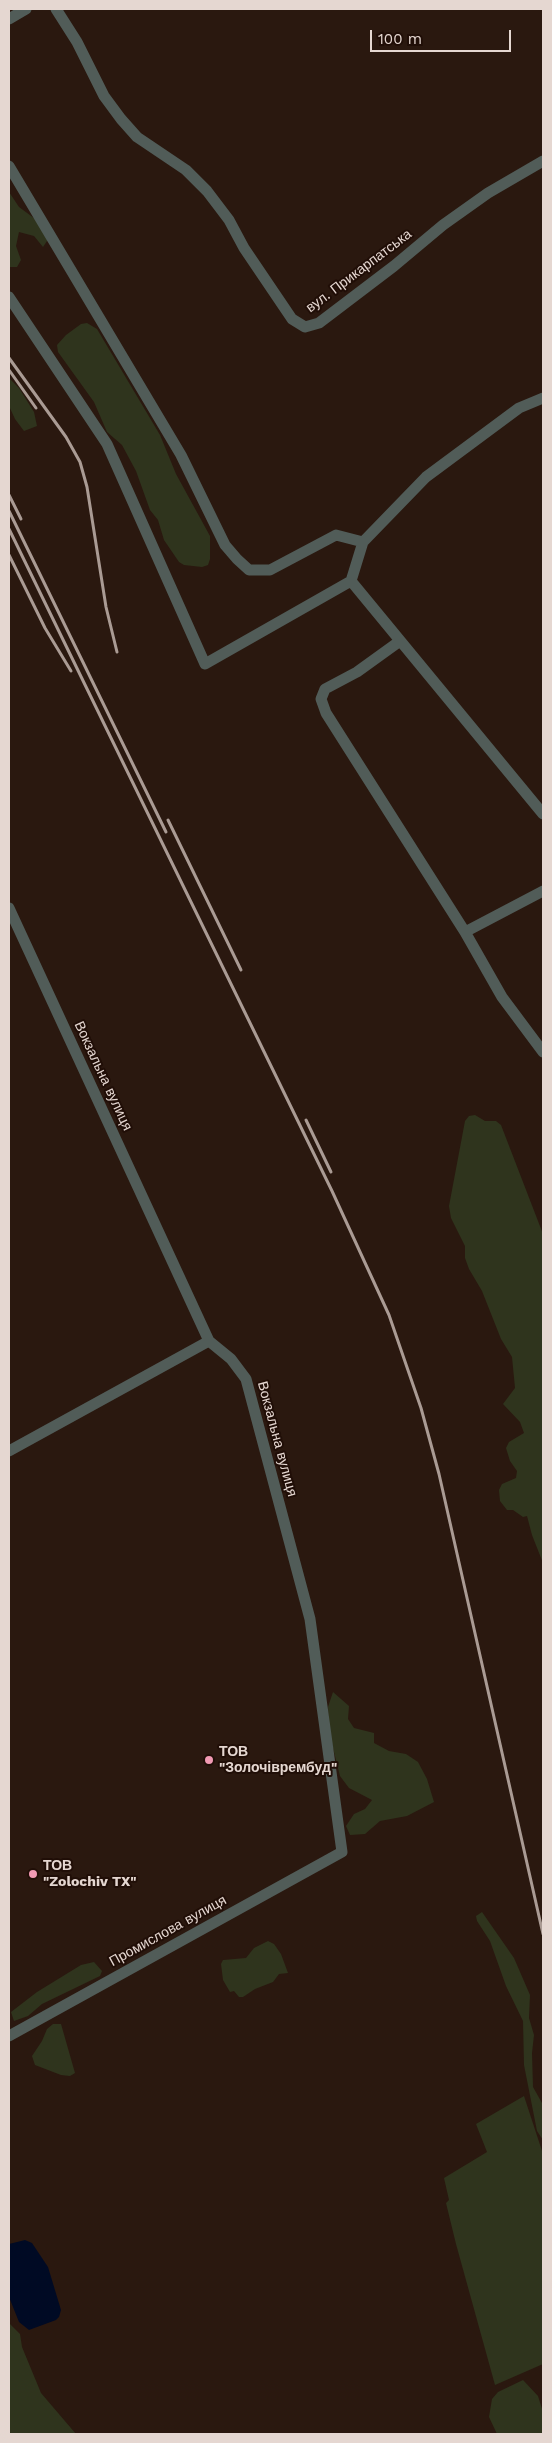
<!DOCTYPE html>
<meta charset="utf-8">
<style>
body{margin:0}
#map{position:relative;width:552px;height:2443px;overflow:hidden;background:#2a180f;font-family:"Work Sans",sans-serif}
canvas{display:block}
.frame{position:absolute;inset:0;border:10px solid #e5d7d1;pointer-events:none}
.scale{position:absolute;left:370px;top:30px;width:141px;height:22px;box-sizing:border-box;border:2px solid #e5d7d1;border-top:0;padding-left:6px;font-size:15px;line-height:18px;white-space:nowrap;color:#e5d7d1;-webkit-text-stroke:4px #200e07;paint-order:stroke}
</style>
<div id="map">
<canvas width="552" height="2443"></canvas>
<div class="frame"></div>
<div class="scale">100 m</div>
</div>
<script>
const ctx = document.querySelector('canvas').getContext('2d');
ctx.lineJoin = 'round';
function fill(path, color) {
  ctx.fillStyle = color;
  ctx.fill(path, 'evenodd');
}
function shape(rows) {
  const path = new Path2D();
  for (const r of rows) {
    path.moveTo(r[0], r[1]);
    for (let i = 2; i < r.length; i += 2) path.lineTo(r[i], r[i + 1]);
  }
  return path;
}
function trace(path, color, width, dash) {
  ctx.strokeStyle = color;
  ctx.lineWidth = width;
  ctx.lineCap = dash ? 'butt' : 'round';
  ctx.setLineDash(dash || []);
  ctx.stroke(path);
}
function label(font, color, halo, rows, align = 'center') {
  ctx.font = font + ' "Work Sans",sans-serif';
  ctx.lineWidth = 4;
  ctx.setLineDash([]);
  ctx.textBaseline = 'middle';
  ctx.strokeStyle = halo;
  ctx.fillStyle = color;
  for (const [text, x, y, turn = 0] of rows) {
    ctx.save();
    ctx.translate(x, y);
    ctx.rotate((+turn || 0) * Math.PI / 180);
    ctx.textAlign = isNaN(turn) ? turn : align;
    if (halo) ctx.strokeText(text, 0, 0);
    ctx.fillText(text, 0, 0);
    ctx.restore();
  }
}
fill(shape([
 [9,192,19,207,42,224,51,235,43,247,34,236,19,232,16,246,21,260,17,267,9,267],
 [87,323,97,329,160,435,176,474,210,536,210,559,208,565,202,567,184,565,179,562,164,540,158,520,150,510,136,471,122,445,107,432,94,402,58,352,57,345,66,335,81,324],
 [9,378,19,388,34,412,37,426,24,431,15,419,9,406],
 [475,1115,485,1121,496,1121,501,1125,543,1234,543,1563,532,1535,527,1516,523,1517,513,1510,507,1510,500,1501,499,1490,502,1484,516,1478,517,1471,510,1461,506,1448,509,1442,524,1433,520,1422,503,1404,515,1388,512,1357,501,1339,482,1291,469,1269,465,1258,465,1246,451,1218,449,1206,465,1121,469,1116],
 [333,1692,349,1706,348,1719,354,1728,374,1733,374,1743,389,1751,406,1754,418,1762,427,1779,434,1802,407,1816,380,1821,365,1834,350,1835,346,1826,354,1814,365,1809,372,1800,349,1788,340,1776,329,1732,328,1707],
 [482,1912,514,1958,530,1995,529,2018,534,2035,532,2053,533,2087,542,2103,543,2140,537,2131,524,2065,523,2021,506,1986,490,1941,477,1921,476,1916],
 [268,1941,274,1944,281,1954,288,1973,279,1974,273,1982,255,1989,243,1997,239,1997,234,1991,230,1992,223,1980,221,1964,223,1960,246,1958,254,1948],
 [94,1962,102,1971,100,1976,42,2004,28,2016,14,2021,11,2012,37,1992,81,1965],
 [53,2024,61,2024,75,2073,70,2076,61,2075,35,2065,32,2056,42,2041,47,2029],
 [524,2096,543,2154,543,2364,495,2385,456,2244,446,2203,449,2200,444,2178,487,2152,476,2124],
 [9,2323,20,2334,22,2347,41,2393,76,2434,9,2434],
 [523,2380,538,2396,543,2412,543,2434,497,2434,489,2417,492,2399,498,2392]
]), '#2f341d');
fill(shape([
 [25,2240,32,2243,48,2267,61,2310,59,2317,56,2320,29,2330,19,2322,9,2297,9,2244]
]), '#000a24');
trace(shape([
 [56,9,77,42,104,96,121,119,137,137,186,170,207,191,229,220,244,248,292,319,305,327,319,323,394,266,443,225,488,193,543,161],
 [9,19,26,9],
 [9,166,181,455,225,545,237,559,249,570,270,570,336,535,363,542,351,581,205,664,107,444,9,297],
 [363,542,426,477,519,408,543,398],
 [351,581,543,814],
 [400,641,357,672,325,689,321,699,326,713,465,932,502,997,543,1052],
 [9,908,209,1341,231,1359,246,1379,310,1619,342,1852,9,2036],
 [465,932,543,891],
 [9,1451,209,1341]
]), '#515c58', 11);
trace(shape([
 [9,358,66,437,80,462,87,487,106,607,117,652],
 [9,370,36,408],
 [9,495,21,519],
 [9,511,166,832],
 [9,529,332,1191,389,1315,421,1408,439,1474,543,1934],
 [9,555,45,628,71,671],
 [168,820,241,970],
 [306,1120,331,1172]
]), '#aa9b94', 3);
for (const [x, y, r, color] of [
 [209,1760,5,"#f19ab3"],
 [33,1874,5,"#f19ab3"]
]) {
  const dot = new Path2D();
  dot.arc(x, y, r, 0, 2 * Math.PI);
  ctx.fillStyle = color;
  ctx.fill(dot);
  trace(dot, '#200e07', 2);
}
label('14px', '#e5d7d1', '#200e07', [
 ["вул. Прикарпатська",359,271,-37],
 ["Вокзальна вулиця",103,1076,65],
 ["Вокзальна вулиця",277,1439,75],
 ["Промислова вулиця",168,1931,-29]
]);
label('bold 14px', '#e5d7d1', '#200e07', [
 ["ТОВ",219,1752],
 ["\"Золочіврембуд\"",219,1768],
 ["ТОВ",43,1866],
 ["\"Zolochiv TX\"",43,1882]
], 'left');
</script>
